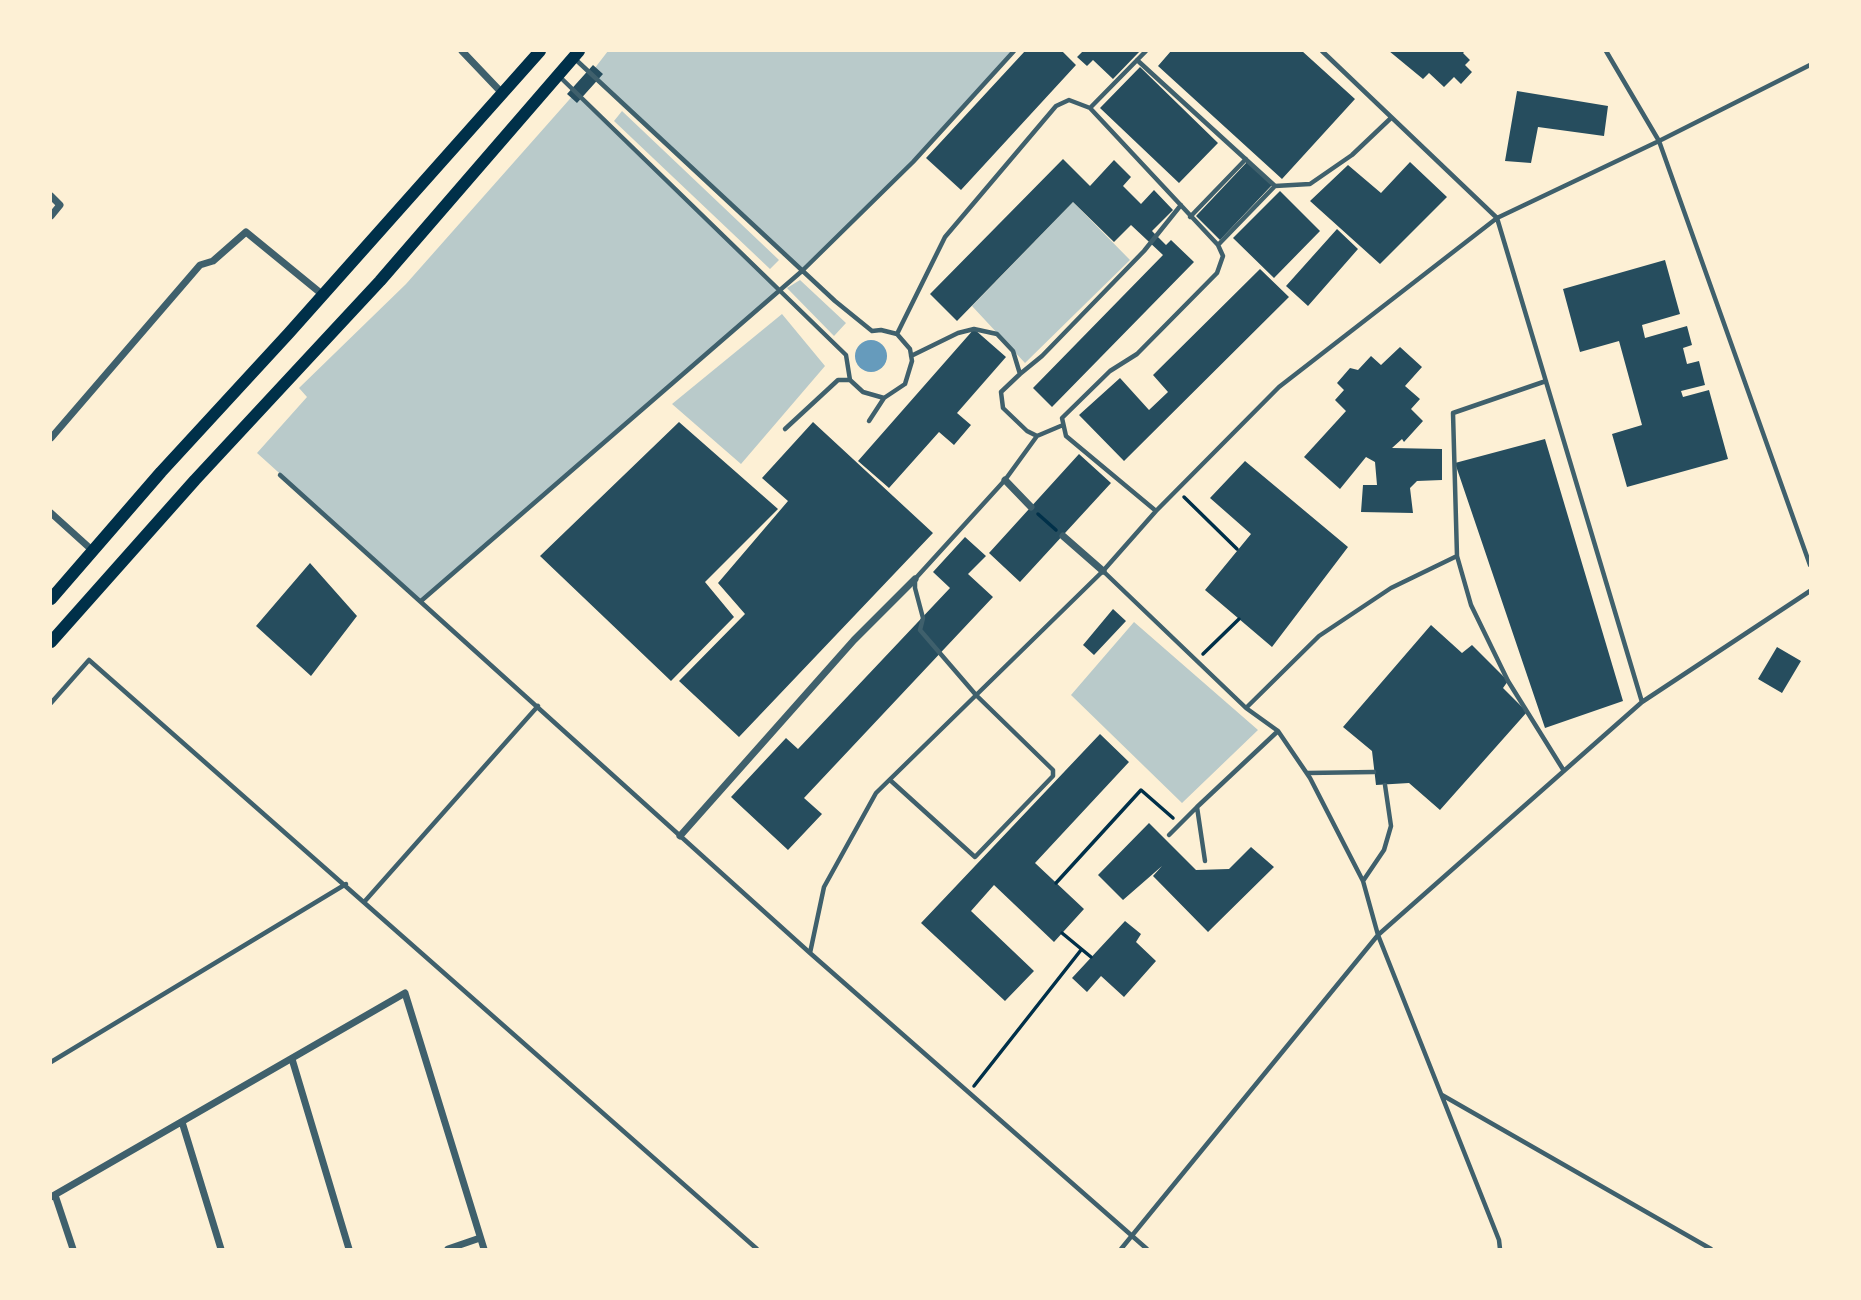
<!DOCTYPE html>
<style>
body{margin:0}
#map{position:relative;width:1861px;height:1300px;overflow:hidden;background:#fdf0d5;font-family:"Roboto Serif",serif}
canvas{display:block}
.frame{position:absolute;inset:0;border:52px solid #fdf0d5;pointer-events:none}
</style>
<div id="map">
<canvas width="1861" height="1300"></canvas>
<div class="frame"></div>
</div>
<script>
const ctx = document.querySelector('canvas').getContext('2d');
ctx.lineJoin = 'round';
function fill(path, color) {
  ctx.fillStyle = color;
  ctx.fill(path, 'evenodd');
}
function shape(rows) {
  const path = new Path2D();
  for (const r of rows) {
    if (r.length === 3) {
      path.moveTo(r[0] + r[2], r[1]);
      path.arc(r[0], r[1], r[2], 0, 2 * Math.PI);
      continue;
    }
    path.moveTo(r[0], r[1]);
    for (let i = 2; i < r.length; i += 2) path.lineTo(r[i], r[i + 1]);
  }
  return path;
}
function trace(path, color, width, dash) {
  ctx.strokeStyle = color;
  ctx.lineWidth = width;
  ctx.lineCap = dash ? 'butt' : 'round';
  ctx.setLineDash(dash || []);
  ctx.stroke(path);
}
fill(shape([
 [608,51,1014,51,913,162,802,271,591,73],
 [576,92,781,289,421,601,257,453,307,397,299,388,406,284],
 [622,111,779,260,770,269,614,121],
 [1073,202,1130,260,1025,363,972,306],
 [800,280,846,323,834,336,787,288],
 [782,314,825,366,741,464,672,404],
 [1134,622,1258,730,1182,803,1071,695]
]), '#b9caca');
fill(shape([
 [871,356,16]
]), '#669bbc');
fill(shape([
 [1025,51,1062,51,1076,65,961,190,926,158],
 [1083,51,1140,51,1113,79,1093,60,1087,66,1077,57],
 [1171,51,1302,51,1355,99,1282,179,1158,66],
 [1389,51,1465,51,1463,53,1470,60,1465,65,1472,72,1461,84,1454,77,1444,87,1429,73,1423,79],
 [593,65,603,74,577,103,567,94],
 [1140,67,1218,143,1179,183,1100,108],
 [1517,91,1608,106,1604,136,1538,127,1531,163,1505,161],
 [1063,159,1090,186,1114,160,1131,177,1123,186,1141,204,1154,190,1173,210,1152,231,1166,245,1171,240,1194,262,1052,407,1033,388,1163,255,1131,225,1114,242,1073,202,957,321,930,294],
 [1247,162,1272,185,1220,240,1196,216],
 [1410,162,1447,197,1380,264,1310,201,1348,165,1381,193],
 [1280,191,1320,231,1274,278,1233,238],
 [1337,229,1358,249,1308,306,1286,286],
 [1665,260,1680,314,1642,325,1645,338,1687,326,1692,345,1683,348,1687,364,1699,361,1705,385,1681,391,1683,397,1709,390,1728,459,1627,487,1612,434,1642,425,1619,341,1580,352,1563,289],
 [1260,269,1289,297,1124,461,1079,415,1120,378,1149,410,1168,392,1153,375],
 [974,329,1006,357,957,413,971,425,954,445,939,432,889,488,858,461],
 [1400,347,1422,367,1405,386,1420,399,1411,409,1423,421,1404,442,1402,439,1392,448,1442,449,1442,480,1417,481,1410,488,1413,513,1361,512,1363,485,1377,485,1375,462,1366,457,1340,489,1304,457,1346,411,1335,400,1344,390,1337,383,1350,368,1358,370,1371,356,1381,365],
 [679,422,778,509,705,582,734,617,671,681,540,556],
 [813,422,933,533,739,737,679,681,745,614,718,583,788,501,762,478],
 [1545,439,1623,701,1545,728,1455,463],
 [1079,454,1111,483,1020,582,989,553],
 [1245,461,1348,547,1272,647,1205,590,1251,534,1210,498],
 [965,537,986,556,968,574,993,597,804,798,822,814,788,850,731,797,786,738,798,749,950,588,933,572],
 [310,563,357,616,311,676,256,626],
 [1113,609,1126,621,1094,655,1083,645],
 [1431,625,1462,653,1472,645,1508,681,1503,688,1527,712,1440,810,1409,783,1376,785,1372,751,1343,727],
 [1777,647,1801,661,1782,693,1758,679],
 [1100,734,1129,762,1035,863,1084,909,1054,942,994,885,971,911,1034,971,1005,1001,921,923],
 [1149,823,1196,870,1229,869,1251,847,1274,867,1208,932,1153,876,1162,866,1123,900,1098,875],
 [1125,921,1141,934,1136,942,1156,961,1124,997,1101,976,1087,992,1072,978]
]), '#264d5e');
trace(shape([
 [1184,497,1237,549],
 [1038,514,1056,530],
 [1203,654,1239,619],
 [1056,883,1141,790,1173,818],
 [1062,933,1091,957],
 [974,1086,1081,950]
]), '#003049', 3.5);
trace(shape([
 [1322,51,1497,218,1642,702],
 [1606,51,1659,141,1810,565],
 [1137,60,1275,186,1310,184,1352,155,1391,118],
 [560,77,846,355,850,380,863,392,884,398,905,384,912,361,910,349,897,334,881,330,872,331,835,301,574,58],
 [1090,108,1218,245,1223,256,1217,273,1137,354,1110,371,1062,418,1066,436,1156,511],
 [1190,217,1246,159],
 [1218,245,1275,186],
 [897,334,945,237,1056,106,1069,100,1090,108,1146,51],
 [911,356,958,333,974,329,997,334,1013,351,1020,374,1001,392,1003,408,1027,431,1037,436,1063,425],
 [1020,374,1042,356,1144,251,1181,205],
 [1546,381,1453,413,1457,556,1471,605,1508,681,1564,771],
 [869,421,884,398],
 [785,429,838,380,850,380],
 [280,475,810,953,1147,1249],
 [1103,571,1246,708,1278,731,1310,778,1363,881,1378,935,1499,1240,1500,1249],
 [421,601,802,271,913,162,1014,51],
 [51,703,89,660,757,1249],
 [1246,708,1319,636,1391,588,1457,556],
 [1307,773,1374,772],
 [890,780,975,857,1053,776,1053,770,976,695,920,630,923,618,915,588,915,579,1005,480,1037,436],
 [1169,835,1196,808],
 [1205,861,1197,807,1278,731],
 [1363,881,1384,850,1391,826,1385,785],
 [365,901,538,706],
 [810,953,824,887,876,793,1103,571,1156,511,1279,387,1497,218,1659,141,1810,65],
 [51,1062,346,884],
 [1442,1095,1711,1249],
 [1121,1249,1378,935,1642,702,1810,591]
]), '#3f606c', 4.5);
trace(shape([
 [462,51,502,93],
 [51,196,60,205,51,216],
 [51,438,200,265,213,261,246,232,323,295],
 [1005,480,1031,507],
 [51,513,93,551],
 [1063,536,1103,571],
 [680,836,854,640,915,579],
 [292,1059,349,1249],
 [182,1122,221,1249],
 [55,1195,73,1249],
 [51,1197,405,993,484,1249],
 [448,1249,480,1238]
]), '#3f606c', 7);
trace(shape([
 [51,599,161,472,289,333,540,51],
 [51,642,195,480,380,281,579,51]
]), '#003049', 12);
</script>
